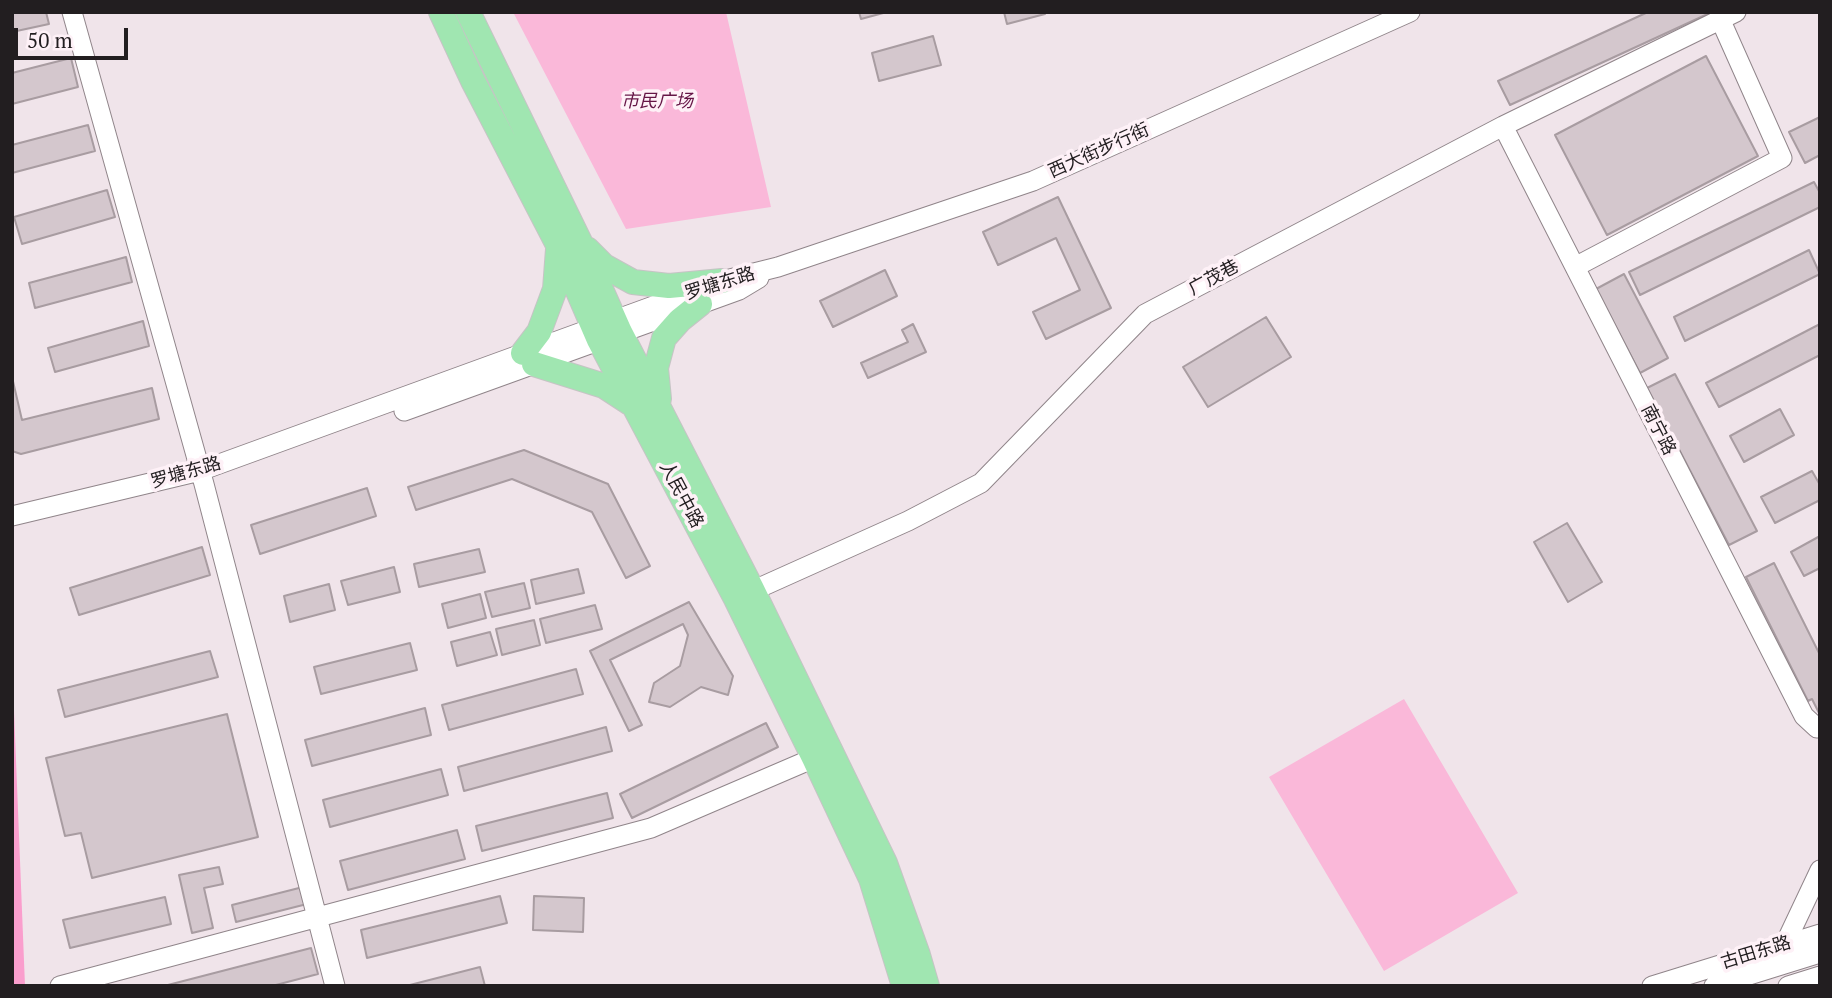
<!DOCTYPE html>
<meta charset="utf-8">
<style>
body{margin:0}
#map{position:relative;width:1832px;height:998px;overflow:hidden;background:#f0e4ea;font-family:"PT Serif",serif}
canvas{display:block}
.frame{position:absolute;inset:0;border:14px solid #221e20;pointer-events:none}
.scale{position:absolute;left:14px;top:28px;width:114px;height:32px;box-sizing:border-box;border:4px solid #221e20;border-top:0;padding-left:9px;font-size:21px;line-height:24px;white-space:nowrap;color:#221e20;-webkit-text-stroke:5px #fef1f7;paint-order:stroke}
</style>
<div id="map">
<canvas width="1832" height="998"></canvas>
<div class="frame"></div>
<div class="scale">50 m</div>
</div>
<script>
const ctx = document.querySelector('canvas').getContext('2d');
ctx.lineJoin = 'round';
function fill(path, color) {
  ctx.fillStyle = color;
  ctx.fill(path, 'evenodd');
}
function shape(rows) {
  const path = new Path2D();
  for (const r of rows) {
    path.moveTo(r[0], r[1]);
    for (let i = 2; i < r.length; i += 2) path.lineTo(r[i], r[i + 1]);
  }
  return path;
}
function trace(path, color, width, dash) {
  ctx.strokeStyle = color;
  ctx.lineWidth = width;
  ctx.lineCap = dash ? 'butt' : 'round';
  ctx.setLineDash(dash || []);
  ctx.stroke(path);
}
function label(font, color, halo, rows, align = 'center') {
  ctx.font = font + ' "PT Serif","Noto Sans SC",serif';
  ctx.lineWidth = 7;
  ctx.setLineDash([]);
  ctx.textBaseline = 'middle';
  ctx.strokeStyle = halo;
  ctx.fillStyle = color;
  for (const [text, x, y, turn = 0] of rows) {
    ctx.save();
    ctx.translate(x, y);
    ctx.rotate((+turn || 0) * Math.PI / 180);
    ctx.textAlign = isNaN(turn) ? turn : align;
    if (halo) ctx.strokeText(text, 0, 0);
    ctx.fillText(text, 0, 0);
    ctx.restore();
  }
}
fill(shape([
 [513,12,726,12,771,207,626,229],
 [1404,699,1518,893,1384,971,1269,777]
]), '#fab8d9');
fill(shape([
 [12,660,25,986,12,986]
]), '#fa9ecd');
const building = shape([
 [12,12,46,12,49,24,12,32,12,12],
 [859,12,887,12,861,19,859,12],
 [1004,12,1044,12,1045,14,1007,24,1004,12],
 [1648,12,1712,12,1510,105,1498,81,1648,12],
 [933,36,941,65,879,81,872,53,933,36],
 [1706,56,1758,156,1607,235,1555,135,1706,56],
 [71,58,78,87,12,104,12,73,71,58],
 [1820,117,1820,155,1805,163,1789,132,1820,117],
 [88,125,95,151,12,173,12,145,88,125],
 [1814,182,1820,193,1820,207,1640,295,1629,272,1814,182],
 [107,190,115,217,22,244,14,217,107,190],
 [1058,197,1111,308,1046,339,1033,312,1080,290,1056,238,998,265,983,232,1058,197],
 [1809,250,1820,274,1685,341,1674,317,1809,250],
 [126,257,132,282,35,308,29,283,126,257],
 [885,270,897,296,833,327,820,301,885,270],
 [1624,274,1668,358,1640,373,1596,289,1624,274],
 [1266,317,1291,357,1208,407,1183,367,1266,317],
 [143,321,149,346,55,372,48,348,143,321],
 [913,324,926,352,868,378,861,363,908,342,902,330,913,324],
 [1820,324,1820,355,1719,407,1706,383,1820,324],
 [1675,374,1757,531,1729,545,1647,388,1675,374],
 [12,377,22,420,152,388,159,419,21,454,12,451,12,377],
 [1780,409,1794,435,1744,462,1730,436,1780,409],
 [524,450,608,484,650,566,626,578,592,512,512,479,416,510,408,487,524,450],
 [1812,471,1820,485,1820,500,1775,523,1761,497,1812,471],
 [367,488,376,516,260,554,251,525,367,488],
 [1567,523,1602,582,1568,602,1534,542,1567,523],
 [1820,536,1820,568,1804,576,1791,552,1820,536],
 [202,547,210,575,79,615,70,588,202,547],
 [479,549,485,572,419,587,414,564,479,549],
 [1774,563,1820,655,1820,715,1812,699,1808,701,1746,577,1774,563],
 [394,567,400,592,348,605,341,581,394,567],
 [578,569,584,593,536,604,531,580,578,569],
 [524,583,530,608,492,617,485,592,524,583],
 [329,584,335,610,290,622,284,596,329,584],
 [480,594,486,618,448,628,442,604,480,594],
 [689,602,733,676,728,695,701,687,670,707,649,702,654,683,680,666,688,635,683,624,610,660,642,725,629,731,590,651,689,602],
 [595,605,602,629,546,643,540,619,595,605],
 [534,620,540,645,502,655,496,629,534,620],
 [490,632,497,655,457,666,451,642,490,632],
 [410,643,417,670,321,694,314,667,410,643],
 [210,651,218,677,65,717,58,690,210,651],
 [576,669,583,694,449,730,442,705,576,669],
 [425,708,431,735,312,766,305,740,425,708],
 [227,714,258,837,92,878,81,833,65,836,46,758,227,714],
 [766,723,778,747,632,818,620,794,766,723],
 [606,727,612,751,464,791,458,767,606,727],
 [441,769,448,795,330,827,323,800,441,769],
 [607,793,613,818,482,851,476,826,607,793],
 [457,830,465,859,348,890,340,861,457,830],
 [219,867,223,884,204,888,213,928,192,933,179,875,219,867],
 [303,887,307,904,236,922,232,905,303,887],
 [500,896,507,923,367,958,361,930,500,896],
 [534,896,584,898,583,932,533,930,534,896],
 [165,897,171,924,70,948,63,920,165,897],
 [311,948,318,974,272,986,164,986,311,948],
 [480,967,485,986,406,986,480,967]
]);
fill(building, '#d4c7cd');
trace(building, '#a89ca1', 2);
const minor = shape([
 [72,12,204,484,335,986],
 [1503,126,1804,716,1817,728,1820,727],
 [1575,267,1782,158,1721,21],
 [404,411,739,290,759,278],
 [12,516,200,471,722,281,778,267,1033,181,1410,12],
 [741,596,908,521,981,483,1145,314,1503,126,1736,12],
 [1785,944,1820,870],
 [60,986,651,828,814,758,823,751],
 [1652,986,1820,934],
 [1714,986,1820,953],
 [1788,986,1820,976]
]);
const major = shape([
 [441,12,473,81,558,245,599,340,736,599,814,758,871,879,904,986],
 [468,12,580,242,620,332,752,589,885,863,918,955,927,986],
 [587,249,604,266,633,282,669,286,722,281],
 [523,353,539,332,555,289,558,249],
 [534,364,604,386,630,403],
 [659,399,656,368,664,338,680,320,700,304]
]);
trace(minor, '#90858a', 21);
trace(major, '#c6c4c5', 26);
trace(minor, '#fff', 19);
trace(major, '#a0e6b1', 24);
label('italic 18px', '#651546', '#fef1f7', [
 ["市民广场",657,102]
]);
label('18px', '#221e20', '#fef1f7', [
 ["西大街步行街",1099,151,-24],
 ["广茂巷",1214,278,-28],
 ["罗塘东路",720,284,-17],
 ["南宁路",1658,430,63],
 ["罗塘东路",186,473,-16],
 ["人民中路",681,495,62],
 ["古田东路",1756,953,-17]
]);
</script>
